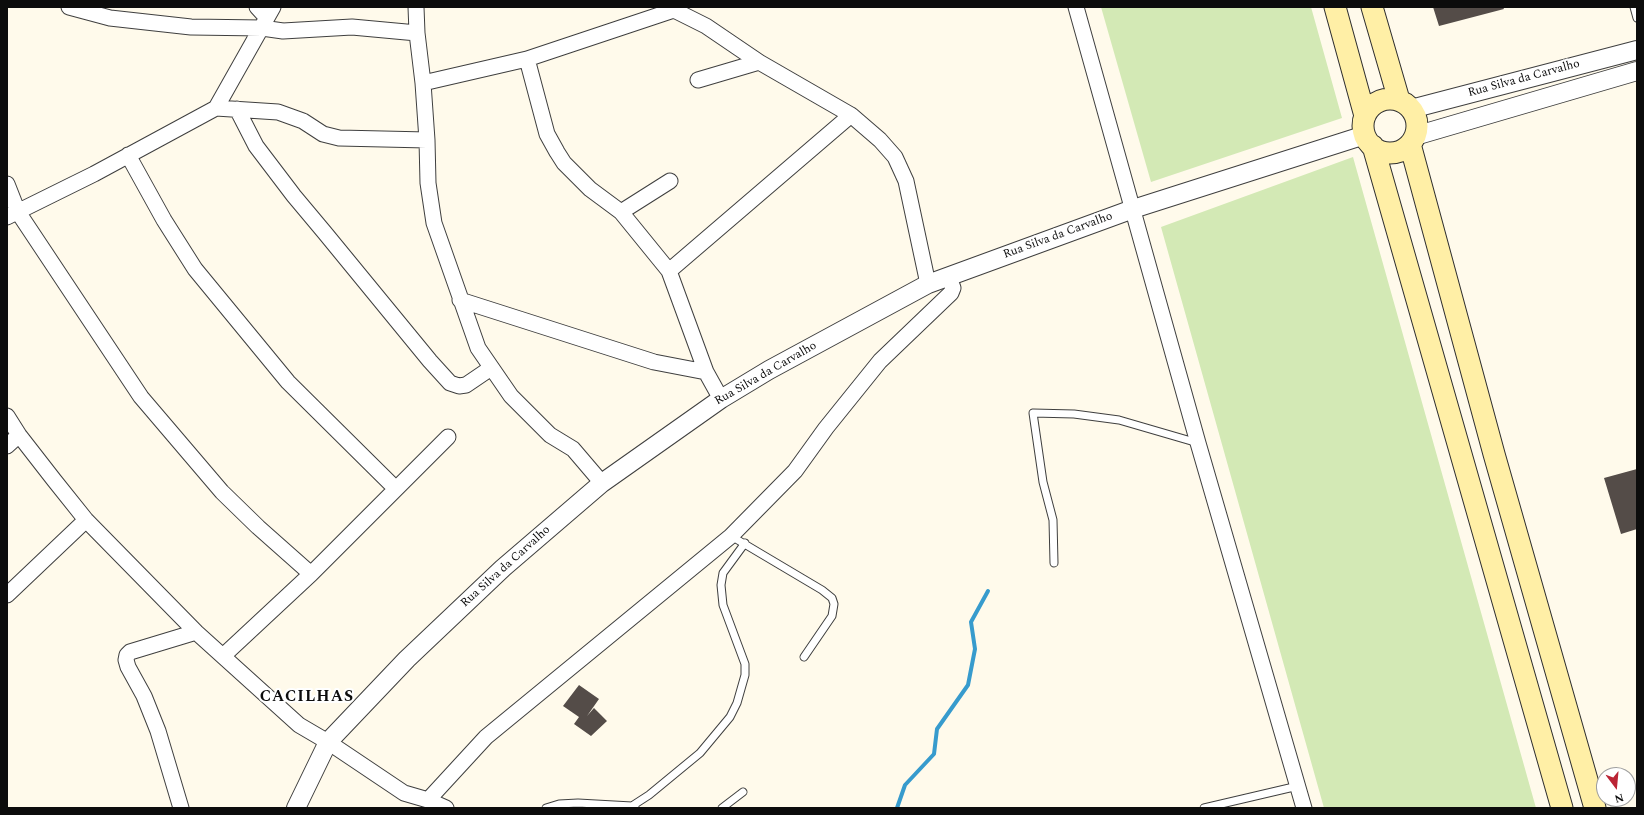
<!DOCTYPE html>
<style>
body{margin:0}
#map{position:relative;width:1644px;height:815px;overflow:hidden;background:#fffaeb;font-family:Spectral,serif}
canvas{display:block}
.frame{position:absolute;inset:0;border:8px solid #0c0c0c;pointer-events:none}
.north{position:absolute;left:1596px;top:767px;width:40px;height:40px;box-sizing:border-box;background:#fff;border:1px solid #9e9e9e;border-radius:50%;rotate:164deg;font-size:11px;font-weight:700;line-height:16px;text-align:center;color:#0c0c0c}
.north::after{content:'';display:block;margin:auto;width:14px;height:18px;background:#bb2435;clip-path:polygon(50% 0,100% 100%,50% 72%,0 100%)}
</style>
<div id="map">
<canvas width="1644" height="815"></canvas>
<div class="frame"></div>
<div class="north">N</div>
</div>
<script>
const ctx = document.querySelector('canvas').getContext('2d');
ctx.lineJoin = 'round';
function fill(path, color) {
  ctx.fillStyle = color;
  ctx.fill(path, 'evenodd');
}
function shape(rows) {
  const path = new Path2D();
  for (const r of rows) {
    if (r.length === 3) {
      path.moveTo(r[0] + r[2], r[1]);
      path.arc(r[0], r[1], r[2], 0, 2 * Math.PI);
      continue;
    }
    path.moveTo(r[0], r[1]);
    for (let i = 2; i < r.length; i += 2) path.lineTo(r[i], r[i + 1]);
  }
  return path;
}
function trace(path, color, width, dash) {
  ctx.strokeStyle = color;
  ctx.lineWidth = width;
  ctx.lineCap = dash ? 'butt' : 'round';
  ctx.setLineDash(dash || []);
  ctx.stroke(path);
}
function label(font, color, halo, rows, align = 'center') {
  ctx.font = font + ' Spectral,serif';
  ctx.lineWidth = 4;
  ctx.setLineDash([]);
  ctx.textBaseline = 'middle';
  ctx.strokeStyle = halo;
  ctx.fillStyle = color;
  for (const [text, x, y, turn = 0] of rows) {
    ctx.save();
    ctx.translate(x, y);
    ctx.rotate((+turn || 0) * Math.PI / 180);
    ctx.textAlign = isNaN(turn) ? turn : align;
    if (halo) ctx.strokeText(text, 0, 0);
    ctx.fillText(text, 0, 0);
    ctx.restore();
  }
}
fill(shape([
 [1101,7,1311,7,1342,118,1151,182],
 [1353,157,1536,808,1324,808,1161,227]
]), '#d3e9b5');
trace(shape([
 [897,808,905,785,934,754,937,729,968,685,975,649,971,622,988,591]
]), '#379bcd', 4);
fill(shape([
 [1433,7,1503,7,1504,9,1439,26],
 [1637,469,1637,529,1621,534,1604,478],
 [579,685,599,699,587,716,594,708,607,721,591,736,574,724,579,717,563,706]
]), '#544c48');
const service = shape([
 [1634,7,1637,18],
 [731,536,822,590,832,598,834,604,832,616,804,657],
 [1054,563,1053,520,1043,482,1033,413,1074,414,1119,420,1198,443],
 [632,806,649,795,700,753,730,717,737,703,745,675,745,664,723,605,721,585,723,573,745,543],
 [546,808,559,804,578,803,632,806,635,807],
 [722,808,743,792],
 [1204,808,1298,786]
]);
const minor = shape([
 [69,7,110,18,191,27,262,28,283,31,352,27,417,33],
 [257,7,267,18],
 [416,7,417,33,423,83],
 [1076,7,1198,443,1304,808],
 [527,59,547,134,557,152,564,163,590,189,621,212,669,271,706,372,721,399],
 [698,80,759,62],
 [216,108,273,7],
 [237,109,256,146,294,196,325,233,430,361,450,383,459,386,466,385,491,368],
 [128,155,164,220,195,269,288,382,396,489],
 [7,184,18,212,141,397,222,492,258,527,311,574],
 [621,212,670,181],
 [7,217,94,174,216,108,278,112,303,121,323,134,339,138,427,140],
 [669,271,851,115],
 [460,300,654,362,706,372],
 [7,416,19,435,54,480,86,520,196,632,299,725,328,742,404,793,428,800,446,808],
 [7,446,19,435],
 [602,483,573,449,550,435,511,396,478,348,434,223,428,183,427,140,423,83,527,59,674,10,706,26,759,62,851,115,880,140,895,157,906,181,928,284],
 [7,595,86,520],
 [223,656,311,574,448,437],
 [428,800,486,737,731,536,795,471,826,428,880,361,951,293,953,288,949,277],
 [181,808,158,731,144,696,128,667,126,660,127,655,130,652,196,632]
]);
const tertiary = shape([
 [1411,109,1637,50],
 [1415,136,1637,71],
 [296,808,328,742,407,659,503,568,602,483,721,399,769,370,928,284,1133,209,1365,135]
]);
const secondary = shape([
 [1335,7,1365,116],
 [1372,7,1399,100],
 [1390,126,27],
 [1410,144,1494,454,1595,808],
 [1373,146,1562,808]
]);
trace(service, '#3f3f3f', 9);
trace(minor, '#3f3f3f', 17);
trace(tertiary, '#3f3f3f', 20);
trace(secondary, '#2e2e2e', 23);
trace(service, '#fff', 7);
trace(minor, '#fff', 15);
trace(tertiary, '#fff', 18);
trace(secondary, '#ffefa6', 21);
label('12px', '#0c0c0c', '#fff', [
 ["Rua Silva da Carvalho",1524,79,-15],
 ["Rua Silva da Carvalho",1058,236,-20],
 ["Rua Silva da Carvalho",766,374,-30],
 ["Rua Silva da Carvalho",506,567,-42]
]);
ctx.letterSpacing = '1px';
label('bold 16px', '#0c0c0c', '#fff', [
 ["CACILHAS",307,698]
]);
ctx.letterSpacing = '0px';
</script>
